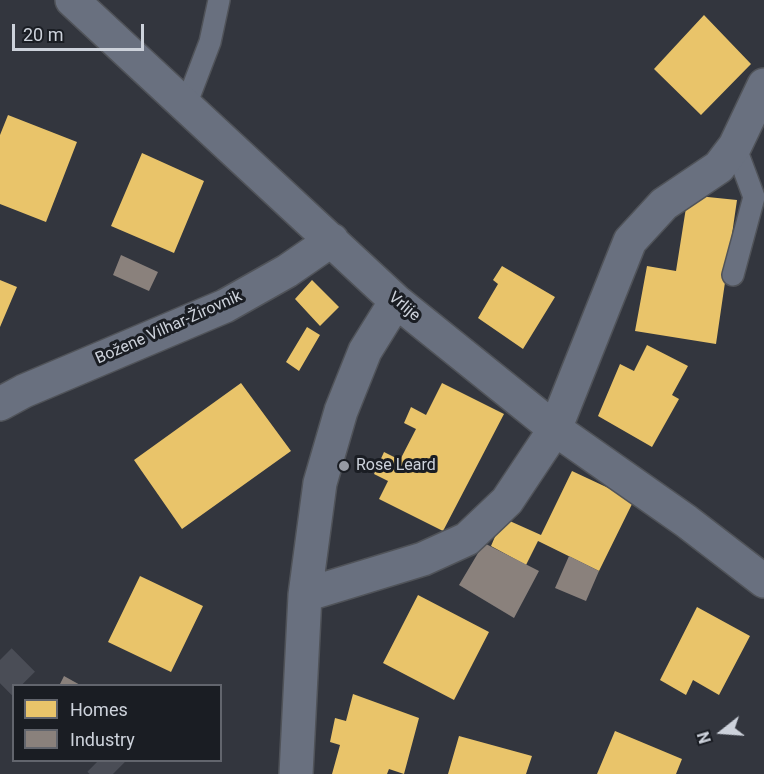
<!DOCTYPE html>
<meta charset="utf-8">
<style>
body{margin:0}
#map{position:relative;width:764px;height:774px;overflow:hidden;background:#33363e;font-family:Roboto,sans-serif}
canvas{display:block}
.legend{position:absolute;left:12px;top:684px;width:210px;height:78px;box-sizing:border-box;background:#1a1d23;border:2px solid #62656d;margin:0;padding:8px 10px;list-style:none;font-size:18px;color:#cdd2db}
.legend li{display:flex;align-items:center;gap:12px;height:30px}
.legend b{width:30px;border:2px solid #62656d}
.north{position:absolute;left:692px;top:702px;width:60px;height:60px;-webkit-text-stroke:4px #1a1d23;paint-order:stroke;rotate:253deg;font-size:16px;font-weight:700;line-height:24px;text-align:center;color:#cdd2db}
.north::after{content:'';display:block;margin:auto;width:21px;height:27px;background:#cdd2db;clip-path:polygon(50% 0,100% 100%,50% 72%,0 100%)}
.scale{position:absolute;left:12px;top:24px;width:132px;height:27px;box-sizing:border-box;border:3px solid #cdd2db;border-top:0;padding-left:8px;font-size:18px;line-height:21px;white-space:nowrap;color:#cdd2db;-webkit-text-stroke:4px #1a1d23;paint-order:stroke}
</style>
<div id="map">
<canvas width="764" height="774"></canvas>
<ul class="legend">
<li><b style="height:16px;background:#e9c46a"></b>Homes</li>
<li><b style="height:16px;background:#8a817c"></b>Industry</li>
</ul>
<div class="north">N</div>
<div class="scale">20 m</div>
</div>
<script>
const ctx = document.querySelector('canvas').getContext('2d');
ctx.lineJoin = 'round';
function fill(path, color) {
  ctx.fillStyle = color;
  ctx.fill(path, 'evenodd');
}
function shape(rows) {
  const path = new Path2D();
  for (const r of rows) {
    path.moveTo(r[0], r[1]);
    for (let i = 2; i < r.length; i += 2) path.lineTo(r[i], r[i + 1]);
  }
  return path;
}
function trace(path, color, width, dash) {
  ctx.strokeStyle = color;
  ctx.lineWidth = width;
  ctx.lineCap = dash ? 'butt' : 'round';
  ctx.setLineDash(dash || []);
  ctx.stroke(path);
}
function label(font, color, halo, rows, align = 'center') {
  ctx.font = font + ' Roboto,sans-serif';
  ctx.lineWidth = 6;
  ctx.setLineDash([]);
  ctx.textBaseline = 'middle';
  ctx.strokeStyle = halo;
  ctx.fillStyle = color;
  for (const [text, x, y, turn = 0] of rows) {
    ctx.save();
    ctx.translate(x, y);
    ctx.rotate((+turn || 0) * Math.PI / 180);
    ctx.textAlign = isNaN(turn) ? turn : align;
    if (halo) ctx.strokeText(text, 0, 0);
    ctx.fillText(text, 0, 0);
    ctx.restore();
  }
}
fill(shape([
 [704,15,751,64,701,115,654,69],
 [8,115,77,142,46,222,0,204,0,135],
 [142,153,204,181,174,253,111,226],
 [688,195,737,200,716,344,635,331,647,266,676,271],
 [502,266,555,297,523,349,478,318,498,284,493,280],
 [0,280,17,287,0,327],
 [312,280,339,307,320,326,295,299],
 [307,327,320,335,299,371,286,362],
 [647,345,688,366,672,395,679,399,652,447,598,416,620,364,634,371],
 [241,383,291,451,182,529,134,460],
 [442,383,504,414,443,531,379,499,388,481,374,474,384,452,400,460,416,429,404,423,411,407,426,415],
 [572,471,634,500,599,571,538,541,526,565,491,546,503,518,541,535],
 [140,576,203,606,171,672,108,642],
 [418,595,489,632,454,700,383,663],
 [697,607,750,636,719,695,693,680,686,695,660,680],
 [353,694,419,718,404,774,389,769,387,774,332,774,340,745,330,742,335,718,346,721],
 [615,731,682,759,676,774,597,774],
 [459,736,532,756,526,774,448,774]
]), '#e9c46a');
fill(shape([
 [121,255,158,272,149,291,113,275],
 [484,543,539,571,514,618,459,585],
 [569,556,599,571,586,601,555,588],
 [64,676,82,686,59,686]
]), '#8a817c');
trace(shape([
 [0,660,26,686],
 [99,760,113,774]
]), '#4a4d56', 33, [33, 16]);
const lane = shape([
 [186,105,210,42,219,0],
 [733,275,754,197,735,146]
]);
const street = shape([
 [72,0,396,301,555,429,686,521,764,581],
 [0,404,24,391,225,306,287,271,332,240],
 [305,595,423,559,467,539,507,501,555,429,630,241,664,204,719,167,735,146,764,85],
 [296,774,305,595,320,483,341,411,365,351,396,301]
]);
trace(lane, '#505359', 24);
trace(street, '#505359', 36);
trace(lane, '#69707f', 21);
trace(street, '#69707f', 33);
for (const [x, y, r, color] of [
 [344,466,6,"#979ba4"]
]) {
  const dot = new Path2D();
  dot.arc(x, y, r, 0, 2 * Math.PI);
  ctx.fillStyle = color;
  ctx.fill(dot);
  trace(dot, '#1a1d23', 2);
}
label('16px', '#cdd2db', '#1a1d23', [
 ["Vrlije",404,307,40],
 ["Božene Vilhar-Žirovnik",169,328,-24]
]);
label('16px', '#cdd2db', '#1a1d23', [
 ["Rose Leard",356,466]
], 'left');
</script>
